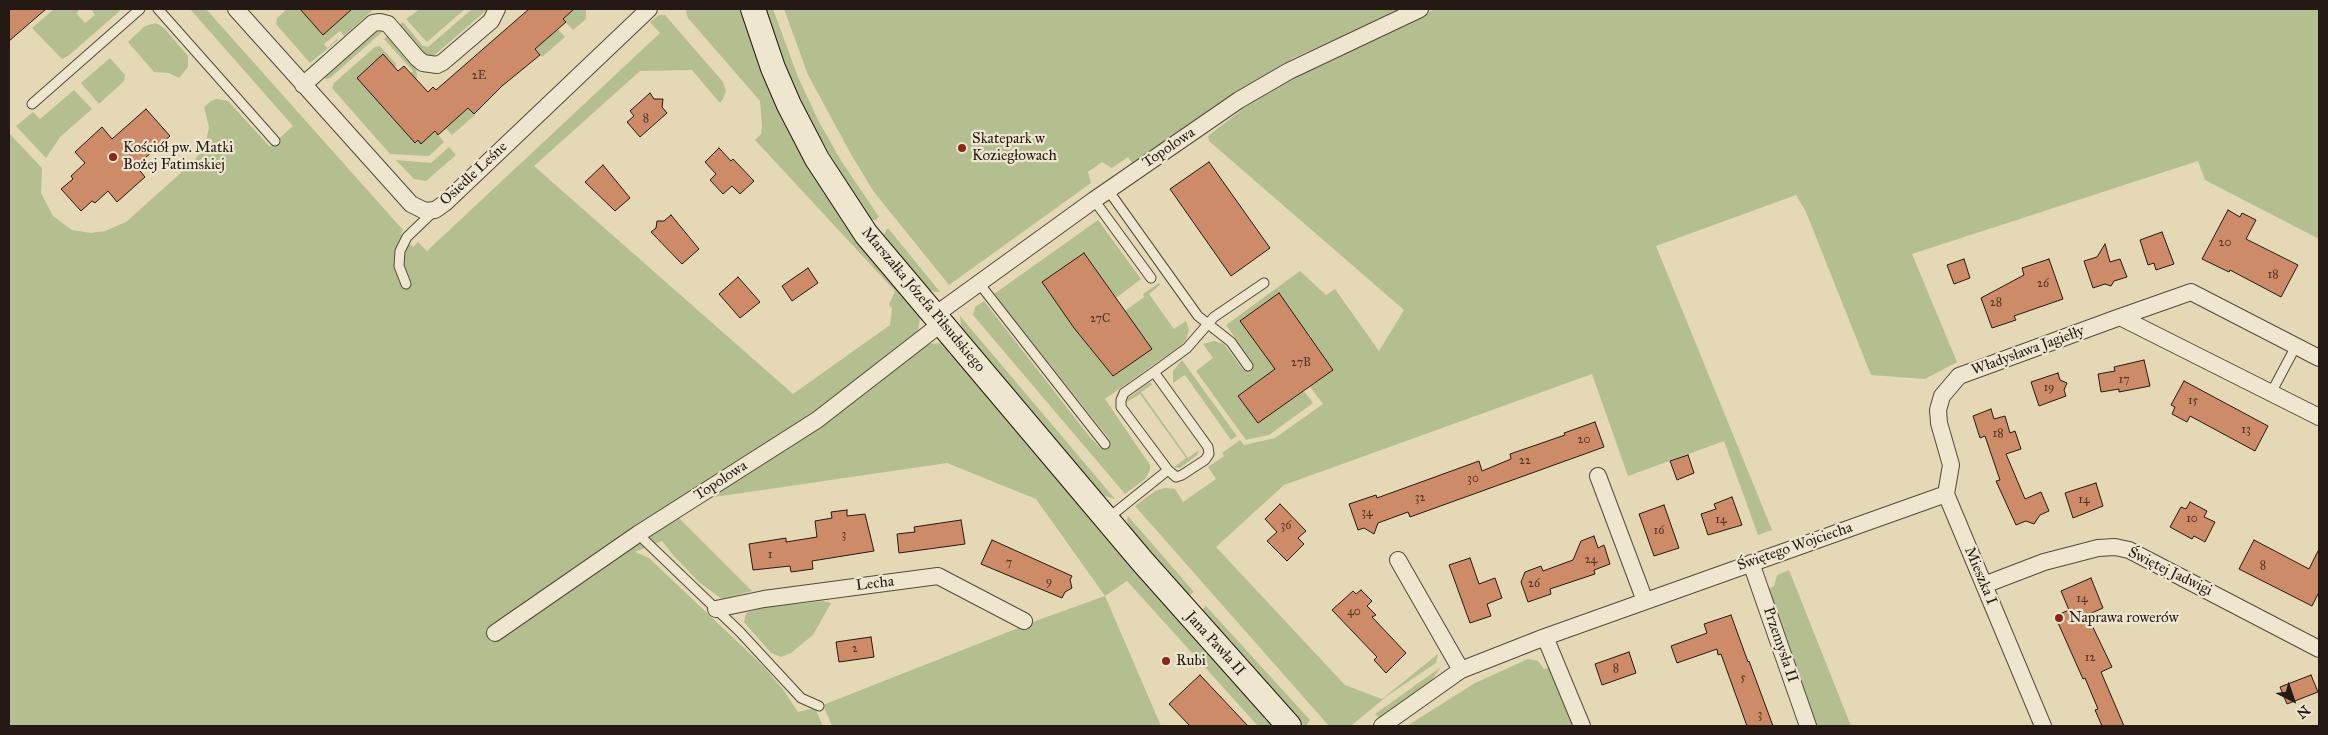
<!DOCTYPE html>
<meta charset="utf-8">
<style>
body{margin:0}
#map{position:relative;width:2328px;height:735px;overflow:hidden;background:#e5d9b5;font-family:"IM FELL Great Primer",serif}
canvas{display:block}
.frame{position:absolute;inset:0;border:10px solid #241913;pointer-events:none}
.north{position:absolute;left:2268px;top:675px;width:50px;height:50px;-webkit-text-stroke:4px #eee6cf;paint-order:stroke;rotate:139deg;font-size:14px;font-weight:700;line-height:20px;text-align:center;color:#241913}
.north::after{content:'';display:block;margin:auto;width:18px;height:22px;background:#241913;clip-path:polygon(50% 0,100% 100%,50% 72%,0 100%)}
</style>
<div id="map">
<canvas width="2328" height="735"></canvas>
<div class="frame"></div>
<div class="north">N</div>
</div>
<script>
const ctx = document.querySelector('canvas').getContext('2d');
ctx.lineJoin = 'round';
function fill(path, color) {
  ctx.fillStyle = color;
  ctx.fill(path, 'evenodd');
}
function shape(rows) {
  const path = new Path2D();
  for (const r of rows) {
    path.moveTo(r[0], r[1]);
    for (let i = 2; i < r.length; i += 2) path.lineTo(r[i], r[i + 1]);
  }
  return path;
}
function trace(path, color, width, dash) {
  ctx.strokeStyle = color;
  ctx.lineWidth = width;
  ctx.lineCap = dash ? 'butt' : 'round';
  ctx.setLineDash(dash || []);
  ctx.stroke(path);
}
function label(font, color, halo, rows, align = 'center') {
  ctx.font = font + ' "IM FELL Great Primer",serif';
  ctx.lineWidth = 4.5;
  ctx.setLineDash([]);
  ctx.textBaseline = 'middle';
  ctx.strokeStyle = halo;
  ctx.fillStyle = color;
  for (const [text, x, y, turn = 0] of rows) {
    ctx.save();
    ctx.translate(x, y);
    ctx.rotate((+turn || 0) * Math.PI / 180);
    ctx.textAlign = isNaN(turn) ? turn : align;
    if (halo) ctx.strokeText(text, 0, 0);
    ctx.fillText(text, 0, 0);
    ctx.restore();
  }
}
fill(shape([
 [54,9,79,9,77,14,85,23,95,15,91,9,122,9,68,56,62,59,32,28],
 [190,9,206,9,403,230,401,234,413,247,418,242,427,251,660,33,650,22,659,15,665,15,723,82,726,91,723,99,720,103,692,70,640,71,534,166,793,394,890,325,892,308,889,305,895,291,755,140,761,134,762,126,760,101,688,18,686,12,687,9,739,9,769,86,918,313,920,318,918,330,913,336,814,414,832,420,846,406,928,344,942,343,953,352,1276,726,1258,726,1127,581,1105,596,1161,726,832,726,823,705,1041,619,1105,596,1036,499,947,463,701,499,678,517,752,591,722,599,700,583,673,555,662,541,635,552,649,558,762,665,782,688,798,712,815,708,823,726,9,726,9,133,42,168,41,193,53,216,72,230,91,233,105,231,126,222,194,161,203,148,207,137,209,127,204,107,211,101,217,99,228,101,270,147,293,126],
 [287,9,300,9,323,34,352,9,374,9,344,36,340,31,324,44,327,48,337,39,338,40,310,63,276,24,277,18],
 [420,9,465,9,427,42,406,19],
 [472,9,488,9,431,58,427,57,398,26,403,22,423,46,428,47],
 [574,9,586,9,586,19,573,30,563,19],
 [765,9,773,9,798,77,819,122,842,162,879,217,875,220,872,220,858,201,813,126,791,80],
 [784,9,1404,9,1293,58,1218,104,1194,126,1132,163,1128,157,1112,168,1102,162,1088,172,1091,183,949,285,874,192,852,156,808,75],
 [1435,9,2319,9,2319,239,2205,180,2198,161,1912,254,1957,362,1925,379,1871,375,1806,212,1796,195,1656,246,1772,530,1758,535,1724,441,1628,476,1592,374,1284,485,1216,547,1345,685,1382,699,1438,654,1436,663,1387,696,1351,726,1329,726,1135,506,1155,491,1165,488,1175,489,1183,502,1216,479,1208,467,1224,456,1222,453,1240,440,1244,445,1275,438,1323,404,1310,387,1333,370,1279,294,1240,321,1267,358,1278,367,1238,396,1258,423,1304,391,1313,403,1269,435,1246,440,1196,371,1213,358,1203,344,1214,341,1224,344,1243,370,1253,363,1226,325,1300,271,1326,295,1335,289,1379,351,1404,310,1209,141,1208,136,1266,91],
 [156,23,164,28,188,56,188,67,179,78,169,73,154,72,128,42,145,26],
 [555,26,565,37,542,57,535,49],
 [375,31,382,32,330,78,326,79,322,77],
 [387,36,416,69,417,77,410,85,405,79,413,71,384,39],
 [380,46,397,65,394,67,383,55,358,78,415,143,418,140,421,143,435,131,444,142,429,156,390,154,332,88,334,83,375,47],
 [110,58,125,75,124,81,99,104,81,83],
 [74,90,92,109,60,137,46,158,16,126,33,112,40,119],
 [468,108,475,115,452,135,443,125,450,124],
 [449,147,456,155,426,181,414,179,396,160,431,163],
 [1098,220,1141,279,1116,298,1084,253,1042,282,1074,328,1113,376,1152,349,1125,311,1144,297,1143,294,1159,283,1160,285,1149,294,1174,329,1186,321,1189,330,1186,340,1180,346,1105,399,1150,465,1150,470,1145,479,1125,494,973,315,975,307,984,301,1089,436,1101,449,1110,440,994,294],
 [888,228,940,292,935,292,925,287,883,235],
 [960,316,1115,499,1101,495,968,338,961,327],
 [1182,360,1237,436,1231,440,1185,375,1173,383,1173,371],
 [1149,383,1153,384,1141,392,1188,458,1199,450,1197,455,1180,468,1174,467,1186,458,1140,394,1127,402,1128,398],
 [1128,516,1194,592,1188,597,1129,529,1127,520],
 [1789,570,1851,726,1816,726,1769,589,1774,586,1777,575],
 [823,601,831,603,813,635,791,653,781,657,771,653,744,622,746,613,760,608],
 [1206,606,1310,720,1306,726,1304,726,1200,612],
 [1528,659,1538,661,1544,669,1549,668,1575,726,1407,726,1475,683],
 [1441,667,1431,681,1379,718,1375,714]
]), '#b3bf8e');
const building = shape([
 [9,9,46,9,9,41,9,9],
 [300,9,352,9,323,35,300,9],
 [529,9,574,9,563,19,566,22,535,49,540,55,502,86,474,114,468,108,438,135,435,131,421,144,418,140,415,143,357,78,383,54,398,71,404,66,428,92,433,87,436,90,529,9],
 [650,93,654,99,663,99,662,107,667,113,640,137,627,122,634,116,630,111,650,93],
 [146,109,170,136,136,166,145,177,117,202,108,191,95,203,92,201,81,211,61,189,73,179,71,176,85,163,75,152,102,127,112,139,146,109],
 [719,148,731,161,733,159,754,181,740,194,732,186,723,194,710,180,716,174,705,162,719,148],
 [1209,162,1270,248,1231,276,1170,189,1209,162],
 [603,165,630,198,615,211,585,182,603,165],
 [2228,210,2240,217,2242,213,2256,220,2246,239,2298,265,2281,297,2230,270,2229,272,2202,259,2228,210],
 [671,215,699,249,682,264,651,232,656,228,657,221,664,221,671,215],
 [2162,232,2174,264,2156,270,2154,263,2148,265,2140,240,2162,232],
 [2105,244,2110,262,2120,259,2127,277,2114,281,2111,286,2105,284,2093,288,2084,261,2097,257,2105,244],
 [1084,253,1152,349,1113,376,1074,328,1042,282,1084,253],
 [1964,259,1970,278,1954,284,1947,265,1964,259],
 [2049,259,2063,299,2014,316,2016,320,1992,328,1981,298,2024,275,2022,268,2049,259],
 [808,268,818,283,792,301,782,286,808,268],
 [738,277,760,302,740,318,719,294,738,277],
 [1279,293,1333,370,1258,423,1238,396,1275,369,1240,321,1279,293],
 [2144,360,2150,386,2119,392,2119,389,2101,392,2098,374,2115,371,2114,367,2144,360],
 [2058,373,2060,380,2067,383,2064,390,2066,396,2039,406,2031,382,2058,373],
 [2184,381,2268,426,2255,451,2190,416,2187,422,2172,414,2175,407,2171,405,2184,381],
 [1991,409,1994,419,2005,416,2010,433,2015,431,2021,449,2006,454,2025,499,2041,492,2049,511,2040,515,2034,524,2026,521,2016,525,1996,481,2000,480,1985,436,1980,438,1973,416,1991,409],
 [1595,422,1604,447,1410,517,1408,512,1378,523,1374,534,1364,528,1358,530,1349,504,1376,495,1377,498,1479,461,1482,471,1511,459,1510,454,1565,435,1564,433,1595,422],
 [1688,455,1694,473,1677,480,1670,461,1688,455],
 [2096,483,2103,506,2073,518,2065,493,2096,483],
 [1732,497,1742,525,1708,535,1701,514,1716,509,1714,504,1732,497],
 [2190,502,2207,511,2204,517,2215,522,2205,542,2194,536,2192,539,2170,527,2181,507,2186,509,2190,502],
 [1280,504,1306,531,1298,538,1304,544,1287,561,1267,541,1277,532,1265,519,1280,504],
 [1664,505,1679,548,1654,556,1639,514,1664,505],
 [847,510,847,516,865,514,874,551,812,561,813,569,791,572,790,566,753,570,749,544,786,538,786,542,817,537,815,521,832,518,831,512,847,510],
 [961,520,965,544,899,553,897,534,915,532,914,527,961,520],
 [1594,536,1598,548,1604,545,1610,564,1594,570,1595,574,1550,589,1551,594,1528,602,1521,582,1525,572,1541,566,1543,571,1573,560,1581,541,1594,536],
 [992,540,1072,576,1070,580,1072,588,1065,592,1062,598,981,564,992,540],
 [2254,540,2309,569,2319,549,2319,592,2312,606,2239,569,2254,540],
 [1470,558,1479,584,1495,578,1502,598,1487,604,1491,616,1470,623,1449,565,1470,558],
 [2091,578,2103,608,2087,615,2112,667,2101,672,2124,726,2102,726,2095,710,2098,709,2085,678,2083,679,2055,616,2069,610,2061,591,2091,578],
 [1361,590,1372,601,1367,606,1376,615,1372,617,1406,653,1386,673,1374,660,1377,657,1332,610,1353,591,1356,594,1361,590],
 [1731,615,1748,662,1749,661,1773,726,1747,726,1721,654,1718,655,1717,649,1677,663,1671,646,1707,633,1704,624,1731,615],
 [871,637,874,657,839,662,836,642,871,637],
 [1629,652,1636,673,1602,685,1595,664,1629,652],
 [1200,675,1248,726,1190,726,1169,704,1200,675],
 [2311,675,2318,692,2287,704,2280,687,2311,675]
]);
fill(building, '#cd8b67');
trace(building, '#241913', 1);
const lane = shape([
 [158,9,275,141],
 [32,104,140,9],
 [1108,190,1198,316,1231,342,1248,366],
 [1094,200,1151,278],
 [978,282,1105,444],
 [406,284,399,266,400,251,407,237,434,211],
 [1154,372,1208,447,1209,454,1205,460,1182,475,1176,477,1168,470,1121,407,1121,400,1124,393,1154,372,1187,348,1214,317,1264,283],
 [2271,393,2296,346],
 [1107,519,1168,470],
 [638,534,740,632,801,698,819,706]
]);
const street = shape([
 [236,9,411,204,425,211,435,210,445,203,649,9],
 [303,85,373,23,380,22,388,24,417,58,423,63,437,65,443,62,491,21,497,9],
 [935,315,1094,200,1239,100,1289,71,1420,9],
 [2120,317,2191,292,2319,358],
 [1598,476,1645,601],
 [1398,560,1461,670],
 [1751,563,1808,726],
 [1984,585,2044,562,2098,548,2115,547,2129,550,2319,649],
 [716,609,764,599,938,576,1024,621],
 [495,633,638,534,817,420,942,323],
 [1545,637,1582,726],
 [1382,726,1461,670,1545,637,1946,494],
 [2043,726,1946,494,1951,465,1939,423,1938,410,1942,396,1959,376,2120,317,2319,417]
]);
const secondary = shape([
 [753,9,773,68,789,105,817,159,866,234,1142,561,1289,726]
]);
trace(lane, '#54493c', 11);
trace(street, '#54493c', 18);
trace(secondary, '#241913', 26);
trace(lane, '#eee6cf', 9);
trace(street, '#eee6cf', 16);
trace(secondary, '#eee6cf', 24);
for (const [x, y, r, color] of [
 [962,148,5,"#8f2418"],
 [113,157,5,"#8f2418"],
 [2059,618,5,"#8f2418"],
 [1166,661,5,"#8f2418"]
]) {
  const dot = new Path2D();
  dot.arc(x, y, r, 0, 2 * Math.PI);
  ctx.fillStyle = color;
  ctx.fill(dot);
  trace(dot, '#eee6cf', 2);
}
label('12px', '#4e3628', null, [
 ["2E",479,76],
 ["8",646,119],
 ["20",2225,243],
 ["18",2273,275],
 ["26",2043,284],
 ["28",1996,303],
 ["27C",1100,319],
 ["27B",1301,363],
 ["17",2124,380],
 ["19",2049,388],
 ["15",2193,401],
 ["13",2246,430],
 ["18",1998,434],
 ["20",1584,440],
 ["22",1525,461],
 ["30",1473,479],
 ["32",1420,498],
 ["14",2084,500],
 ["34",1367,513],
 ["10",2192,519],
 ["14",1721,520],
 ["36",1286,526],
 ["16",1659,531],
 ["3",844,535],
 ["1",770,555],
 ["24",1591,560],
 ["7",1009,563],
 ["8",2263,566],
 ["9",1049,582],
 ["26",1534,584],
 ["14",2082,599],
 ["40",1354,612],
 ["2",855,649],
 ["12",2090,658],
 ["8",1616,669],
 ["5",1743,678],
 ["3",1760,715]
]);
label('15px', '#241913', '#eee6cf', [
 ["Skatepark w",972,139],
 ["Koziegłowach",972,156],
 ["Kościół pw. Matki",123,148],
 ["Bożej Fatimskiej",123,165],
 ["Naprawa rowerów",2069,618],
 ["Rubi",1176,661]
], 'left');
label('15px', '#241913', '#eee6cf', [
 ["Topolowa",1169,148,-34],
 ["Osiedle Leśne",474,174,-43],
 ["Marszałka Józefa Piłsudskiego",923,300,50],
 ["Władysława Jagiełły",2028,351,-20],
 ["Topolowa",721,481,-33],
 ["Świętego Wojciecha",1795,547,-19],
 ["Świętej Jadwigi",2170,572,26],
 ["Mieszka I",1980,576,67],
 ["Lecha",875,584,-7],
 ["Jana Pawła II",1215,644,48],
 ["Przemysła II",1780,645,71]
]);
</script>
